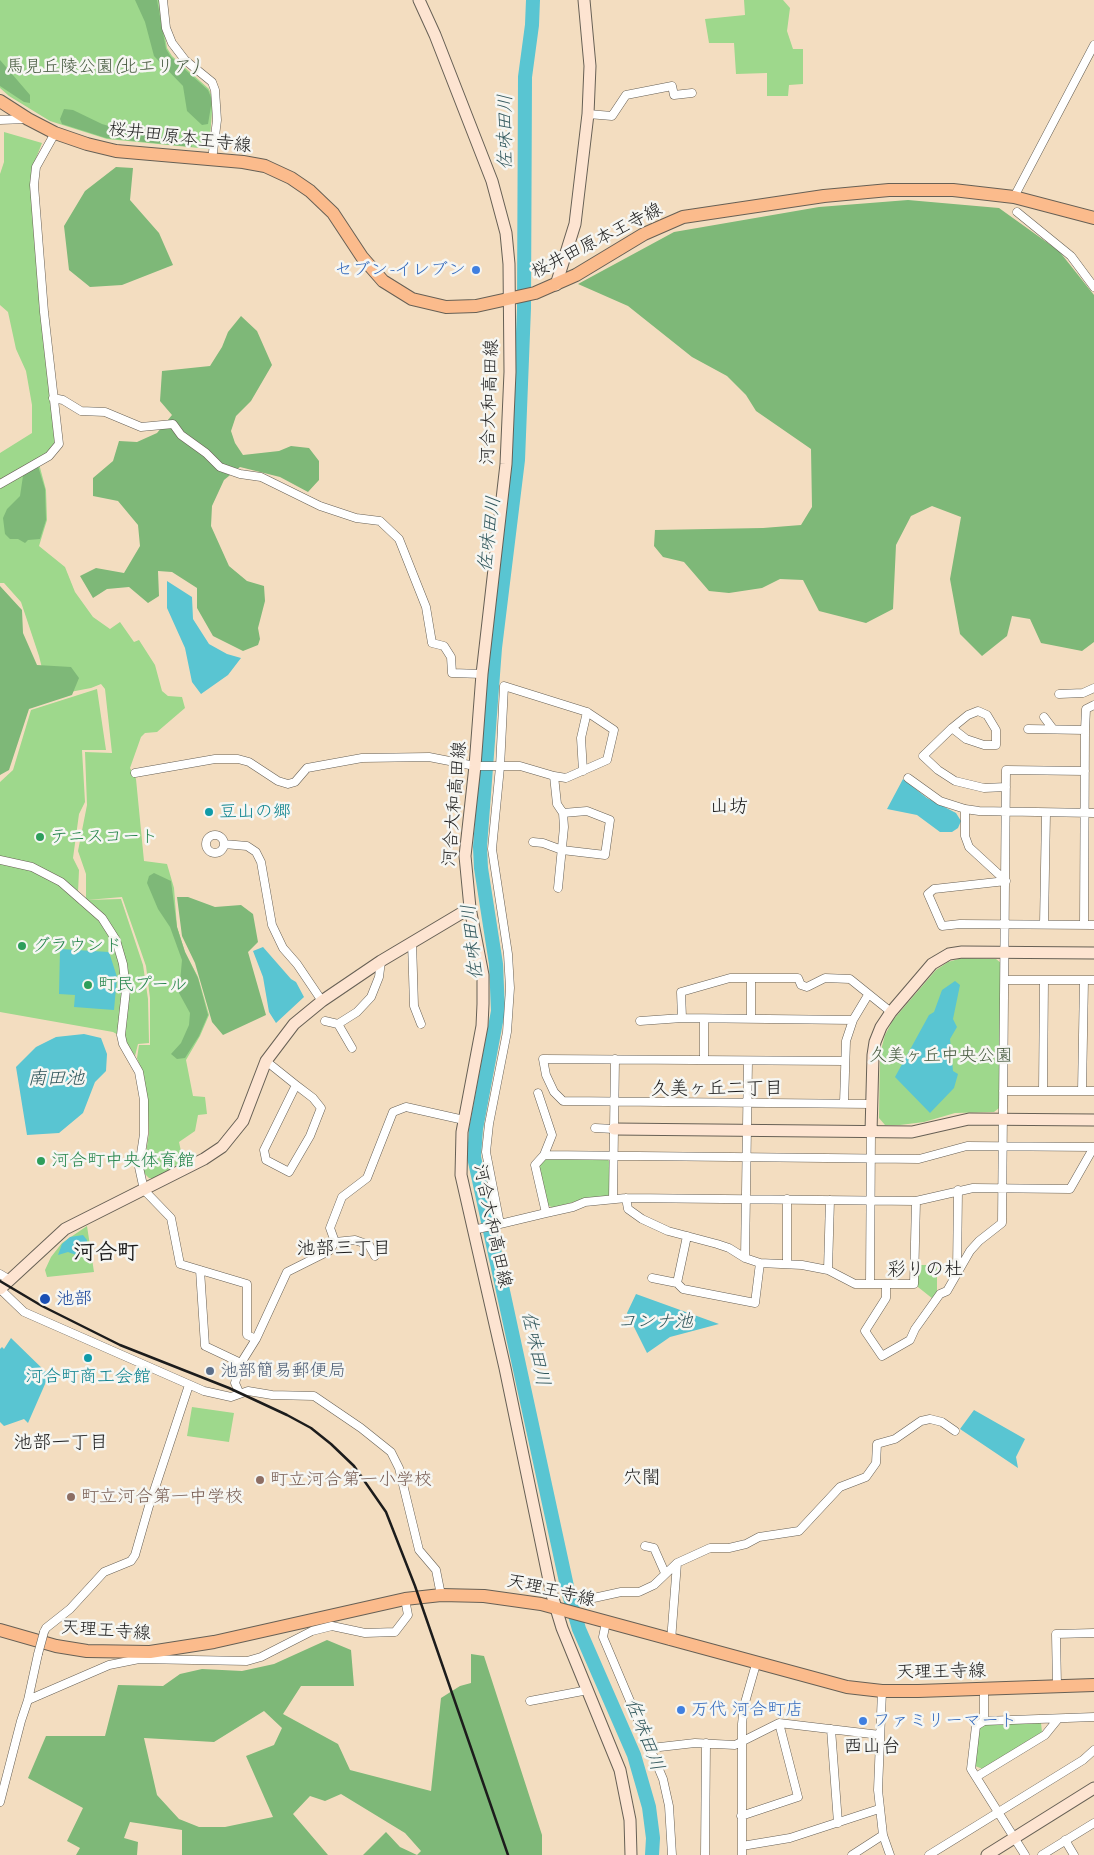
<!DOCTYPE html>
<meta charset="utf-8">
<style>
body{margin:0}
canvas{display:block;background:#f3ddc0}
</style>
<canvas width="1094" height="1855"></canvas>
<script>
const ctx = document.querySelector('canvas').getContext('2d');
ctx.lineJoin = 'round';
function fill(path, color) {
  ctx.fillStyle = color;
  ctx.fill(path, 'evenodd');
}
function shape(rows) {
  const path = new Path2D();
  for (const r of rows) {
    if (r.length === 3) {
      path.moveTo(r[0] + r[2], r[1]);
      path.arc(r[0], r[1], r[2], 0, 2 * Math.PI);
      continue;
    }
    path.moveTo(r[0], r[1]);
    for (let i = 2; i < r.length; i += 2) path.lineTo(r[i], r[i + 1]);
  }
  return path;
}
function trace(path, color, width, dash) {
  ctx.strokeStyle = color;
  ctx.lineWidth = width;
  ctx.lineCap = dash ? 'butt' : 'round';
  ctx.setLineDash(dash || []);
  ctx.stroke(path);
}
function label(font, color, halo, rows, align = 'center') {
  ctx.font = font + ' Caveat,"Klee One",sans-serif';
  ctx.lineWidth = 5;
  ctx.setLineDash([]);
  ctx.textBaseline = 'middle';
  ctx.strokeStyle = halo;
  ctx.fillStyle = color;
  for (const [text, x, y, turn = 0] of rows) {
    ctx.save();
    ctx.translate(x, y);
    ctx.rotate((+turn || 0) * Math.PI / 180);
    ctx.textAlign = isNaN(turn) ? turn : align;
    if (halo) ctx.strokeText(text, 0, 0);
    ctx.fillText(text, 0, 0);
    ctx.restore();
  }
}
fill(shape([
 [0,0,159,0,167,48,172,56,209,89,213,100,209,149,107,139,50,121,9,96,0,88],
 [744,0,783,0,790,8,787,31,793,49,803,49,803,84,789,85,788,96,767,96,767,73,736,74,734,43,709,43,705,19,745,15],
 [4,132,42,143,33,166,57,443,53,450,38,460,46,490,47,520,39,546,65,567,75,592,93,617,110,629,120,622,134,642,139,640,155,665,162,691,168,696,182,697,185,708,157,732,145,733,141,737,130,768,136,779,144,861,167,864,174,888,177,927,185,952,198,977,209,1015,200,1036,186,1060,193,1096,205,1097,207,1114,198,1115,195,1131,179,1142,184,1165,157,1179,149,1178,143,1172,149,1133,148,1108,144,1076,137,1058,139,1045,150,1045,150,998,146,966,122,897,87,900,121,899,143,965,148,999,149,1043,138,1044,135,1056,124,1038,113,1032,0,1012,0,782,13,770,31,710,97,689,106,750,82,750,85,802,79,814,73,858,79,870,78,893,86,900,86,874,78,851,87,805,85,752,112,753,105,689,101,684,91,688,49,696,39,656,21,602,4,583,0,583,0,453,32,433,32,405,26,371,16,349,8,312,0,305,0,174,4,162],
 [962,958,996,959,1001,963,999,1108,994,1112,955,1113,924,1122,900,1125,885,1125,879,1118,880,1054,885,1035,893,1020,936,970,948,962],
 [546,1158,607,1159,610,1162,610,1195,605,1198,584,1199,553,1208,548,1205,538,1168,539,1164],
 [87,1226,94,1272,47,1277,45,1270,51,1257,62,1243],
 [918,1265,937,1265,937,1293,933,1299,918,1287],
 [192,1407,234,1413,229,1442,187,1436],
 [1041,1723,1042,1732,983,1769,975,1766,979,1729,984,1725]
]), '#9ed88c');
fill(shape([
 [135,0,157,0,166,49,171,57,208,90,212,100,208,124,202,125,187,111,183,86,154,56,145,22],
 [0,60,30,95,30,103,24,102,0,86],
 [64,109,73,110,102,124,129,132,189,142,192,147,106,138,62,124,60,119],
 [116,167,133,168,130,200,159,233,173,265,122,285,90,287,69,270,64,226,85,191],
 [908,200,999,208,1059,251,1094,295,1094,642,1082,651,1041,643,1030,619,1012,616,1007,636,982,656,960,634,950,579,961,517,932,506,911,516,896,545,893,609,866,623,819,611,803,580,780,579,762,588,729,593,709,591,684,562,663,557,654,546,655,530,763,528,801,525,812,507,811,449,756,411,746,395,727,376,692,357,628,306,578,284,674,232,819,207],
 [241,316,257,331,272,365,251,401,236,416,231,431,235,443,243,455,279,451,291,446,309,448,319,461,319,480,308,492,280,477,240,467,224,480,212,506,211,526,229,566,247,581,264,586,265,601,258,628,260,639,258,645,243,651,213,636,197,608,197,588,172,572,158,571,159,596,148,603,129,587,107,589,93,598,80,576,96,568,124,573,140,546,138,525,118,501,93,496,93,478,113,461,119,441,137,442,157,433,172,415,160,401,162,371,210,366,222,347,228,332],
 [38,466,45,489,46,520,40,539,28,540,25,543,18,539,10,539,5,534,3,518,7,509,20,496,23,476],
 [0,586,22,610,23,633,37,665,71,667,79,678,72,695,29,709,9,770,0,775],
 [154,873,171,881,177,927,185,952,198,978,208,1015,199,1036,185,1058,177,1059,171,1054,181,1043,189,1025,190,1013,179,993,182,960,170,927,158,909,147,883,149,876],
 [177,897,188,897,215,907,241,905,253,914,258,942,248,952,266,1015,223,1035,212,1022,195,963,182,936],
 [327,1640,351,1650,354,1686,301,1686,283,1714,338,1744,350,1770,431,1791,441,1698,460,1686,471,1683,471,1654,484,1656,542,1835,542,1855,363,1855,386,1832,400,1847,417,1855,421,1851,405,1833,341,1794,325,1801,310,1796,293,1814,328,1855,182,1855,182,1830,130,1822,124,1838,138,1842,137,1855,76,1855,80,1848,67,1841,83,1808,28,1778,46,1736,105,1736,118,1685,163,1686,180,1674,202,1669,242,1671,274,1664],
 [264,1711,282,1728,274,1745,246,1756,273,1817,225,1827,199,1827,179,1819,157,1795,144,1738,214,1742]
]), '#7eb878');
fill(shape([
 [167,581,192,597,193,619,209,644,227,654,241,658,228,675,201,694,192,682,185,648,167,608],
 [903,779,927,798,956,813,961,821,958,828,952,832,940,832,917,815,887,809],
 [263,947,291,979,296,982,304,997,276,1023,269,1012,263,977,253,951],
 [60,949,109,952,117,977,114,1010,74,1007,75,995,59,994],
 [955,981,960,985,953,1019,957,1027,950,1039,953,1071,958,1074,954,1088,930,1113,895,1077,929,1015,934,1012,942,990],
 [84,1034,101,1038,107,1054,106,1071,95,1082,83,1113,59,1133,27,1135,16,1067,36,1047,56,1037],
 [83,1235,87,1240,86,1250,76,1255,68,1252,58,1255,62,1244,70,1237],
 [636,1294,719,1324,670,1337,647,1353,627,1313],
 [11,1338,49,1375,28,1423,24,1419,4,1426,0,1422,0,1349,2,1347,4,1349],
 [974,1410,1025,1439,1016,1457,1018,1468,960,1429]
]), '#59c5d2');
trace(shape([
 [533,0,532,25,525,77,524,308,518,460,495,648,480,847,481,868,496,964,498,1011,476,1129,474,1157,568,1591,579,1629,634,1755,649,1807,653,1838,652,1855]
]), '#59c5d2', 14);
const street = shape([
 [163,0,166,28,172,43,185,60,212,82,215,90,217,120,212,160],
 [588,114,612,116,626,95,672,86,674,95,692,93],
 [0,120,26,119],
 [1014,197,1094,45],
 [1017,212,1071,256,1094,287],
 [53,398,63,400,81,411,105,412,141,427,173,424,181,435,206,453,220,467,240,474,261,477,320,506,356,518,380,521,399,539,426,607,432,643,444,646,451,657,452,673,482,674],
 [0,484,49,456,59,444,44,312,34,185,36,167,55,133],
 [1059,694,1083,693,1094,688],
 [1044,717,1053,729],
 [952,728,966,739,984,745,996,745,996,730,987,715,978,711,968,715,952,728,923,756,938,770,955,781,984,788,1006,787],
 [1028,729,1085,730],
 [583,771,581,738,587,712],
 [135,773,215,759,238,759,249,762,278,781,288,784,295,782,307,768,362,758,429,757,475,766,520,766,554,776,557,804,563,813,564,827,558,888],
 [908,778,940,801,965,809,979,811,1094,813],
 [965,809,965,836,969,847,1006,881],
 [215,844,9],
 [533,842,543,843,562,850,605,855,610,820,587,811,563,813],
 [224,844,247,846,256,852,261,862,272,925,283,948,297,964,322,1001],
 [0,860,32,867,61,882,102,918,116,940,123,964,126,990,121,1035,123,1044,139,1072,144,1100,144,1134,139,1167,144,1190,171,1218,180,1264,247,1284,247,1335,256,1339],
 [1006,881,934,889,928,894,942,926,960,924,1094,925],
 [1044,924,1046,813],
 [1084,925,1085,730,1086,709,1094,705],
 [412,942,414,1006,421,1024],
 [751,978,751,1019],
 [1005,980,1094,980],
 [853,1020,682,1018,681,992,730,978,798,978,801,985,807,987,825,978,850,979,891,1012],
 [325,1021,338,1024],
 [640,1021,682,1018],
 [352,1048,338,1024,357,1012,371,997,379,977,381,961],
 [704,1060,704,1019],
 [266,1061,296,1085,313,1098,321,1108,310,1136,289,1172,266,1160,264,1150,296,1085],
 [844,1061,543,1059,546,1075,554,1092,563,1101,872,1104],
 [1003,1091,1094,1091],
 [1043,1091,1044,980],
 [1082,1091,1084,980],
 [538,1093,552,1135,544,1155],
 [844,1103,846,1041,853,1020,868,995],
 [595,1128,614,1129],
 [626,1198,628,1209,642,1219,668,1231,717,1244,729,1248,745,1258,760,1263,802,1265,828,1270,855,1284,914,1284,916,1201],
 [613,1199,615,1059],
 [500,1224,486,1152,489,1124,507,1032,510,988,508,954,492,849,500,767,504,686,587,712,614,730,607,760,566,778,554,776],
 [473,1230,500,1224,546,1213,573,1207,585,1202,626,1198,916,1201,973,1188,1070,1189,1094,1147,967,1146,919,1159,544,1155,535,1165,546,1213],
 [687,1236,677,1283,683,1289,755,1303,760,1263],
 [335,1242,355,1240,369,1245,375,1256],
 [745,1258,748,1061],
 [787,1264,787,1199],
 [200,1270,205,1346,241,1363],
 [828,1270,830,1200],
 [957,1273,958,1190],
 [0,1274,10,1280],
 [652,1278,677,1283],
 [870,1284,871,1132],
 [886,1284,886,1298,865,1331,882,1356,910,1340,915,1329,940,1294,947,1291,970,1251,979,1241,1002,1223,1006,770,1085,771],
 [0,1289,24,1312,204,1391,231,1397,248,1391,272,1395,314,1396,361,1428,391,1452,399,1468,419,1550,436,1570,441,1595],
 [239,1392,235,1383,241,1363,256,1339,287,1272,329,1251,335,1242,330,1228,342,1197,367,1178,393,1112,406,1107,464,1120],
 [645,1546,654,1548,665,1573],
 [589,1599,621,1592,639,1592,654,1585,677,1563,710,1548,729,1548,746,1544,759,1537,799,1531,840,1487,866,1477,876,1463,877,1444,895,1439,921,1421,930,1419,942,1422,955,1431],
 [606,1622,603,1637,663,1779,669,1806,672,1855],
 [44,1632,46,1628,70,1609,104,1572,131,1561,135,1555,149,1506,189,1385],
 [671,1641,677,1563],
 [1057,1686,1056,1634,1094,1633],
 [984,1689,984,1721,976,1726,971,1769,1025,1855],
 [882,1691,878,1790,883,1835,890,1855],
 [28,1700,109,1665,139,1659,247,1661,261,1657,312,1631,332,1626,365,1633,395,1632,408,1615,405,1599],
 [530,1701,588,1690],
 [984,1721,1094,1717],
 [831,1729,838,1823],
 [651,1748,695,1743,735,1745,779,1723,880,1735],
 [976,1777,1045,1735,1058,1719],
 [0,1802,21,1721,28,1700,38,1654],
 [741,1816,798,1797,779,1723],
 [1065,1840,1074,1855],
 [742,1846,790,1838,879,1809],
 [705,1855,706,1743],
 [742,1855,742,1724,744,1706,756,1664],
 [852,1855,883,1835],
 [929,1855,1083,1760,1094,1750],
 [1042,1855,1094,1823]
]);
const secondary = shape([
 [419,0,435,35,492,181,506,233,509,264,510,372,506,464,482,674,475,766,465,856,470,908,483,975,483,1004,482,1026,462,1132,461,1175,505,1368,552,1595,562,1628,620,1770,630,1820,631,1855],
 [556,285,575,224,588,114,590,66,584,0],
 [614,1129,912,1132,969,1119,1094,1120],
 [871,1132,873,1055,875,1042,881,1027,891,1012,932,964,949,954,962,952,1094,953],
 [0,1289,65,1229,204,1159,222,1147,243,1121,266,1061,294,1024,322,1001,381,961,470,908],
 [987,1855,1094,1788]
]);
const primary = shape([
 [0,101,28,119,55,133,87,144,116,151,243,162,265,166,291,178,310,191,333,213,362,257,383,281,412,299,446,307,476,306,535,293,576,275,644,234,683,217,824,196,889,190,953,190,1014,197,1094,218],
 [0,1630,56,1646,87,1651,150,1652,214,1642,405,1599,441,1595,484,1596,541,1604,847,1687,882,1691,918,1691,1094,1685]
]);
trace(street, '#676055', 9);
trace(secondary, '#676055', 13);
trace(primary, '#676055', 14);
trace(street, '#fff', 8);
trace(secondary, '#fde4d1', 11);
trace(primary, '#fbbb8c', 12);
trace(shape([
 [0,1281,42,1306,120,1345,229,1388,287,1415,311,1428,331,1444,354,1466,386,1512,415,1586,508,1855]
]), '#1c1c1c', 2.5);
const streetBridge = shape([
 [38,1654,44,1632]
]);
trace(streetBridge, '#676055', 9, []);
trace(streetBridge, '#fff', 8);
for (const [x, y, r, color] of [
 [476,270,5,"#3f7fe0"],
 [209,812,5,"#0f9aa8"],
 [40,837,5,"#2e9e5b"],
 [22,946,5,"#2e9e5b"],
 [88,985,5,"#2e9e5b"],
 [41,1161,5,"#2e9e5b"],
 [45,1299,6,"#1a4fb4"],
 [88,1358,5,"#0f9aa8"],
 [210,1371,5,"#5c6f8a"],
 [260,1480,5,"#8d6e63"],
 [71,1497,5,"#8d6e63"],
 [681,1710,5,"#3f7fe0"],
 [863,1721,5,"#3f7fe0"]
]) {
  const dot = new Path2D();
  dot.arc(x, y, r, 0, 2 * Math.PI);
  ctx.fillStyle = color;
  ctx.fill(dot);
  trace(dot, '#f6f6f2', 2);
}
label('18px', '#4a5e43', '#f6f6f2', [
 ["馬見丘陵公園(北エリア)",102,67],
 ["久美ヶ丘中央公園",941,1056]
]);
label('18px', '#1c1c1c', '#f6f6f2', [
 ["桜井田原本王寺線",180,138,7],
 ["桜井田原本王寺線",597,241,-27],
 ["河合大和高田線",490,402,-88],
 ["河合大和高田線",455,804,-85],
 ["河合大和高田線",492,1226,78],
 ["天理王寺線",551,1591,13],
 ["天理王寺線",106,1631,4],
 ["天理王寺線",941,1672,-1]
]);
label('18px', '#366cbe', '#f6f6f2', [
 ["セブン-イレブン",466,270,"right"],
 ["万代 河合町店",691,1710],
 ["ファミリーマート",873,1721]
], 'left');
label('18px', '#0d838f', '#f6f6f2', [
 ["豆山の郷",219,812],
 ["河合町商工会館",88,1377,"center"]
], 'left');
label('18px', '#27864d', '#f6f6f2', [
 ["テニスコート",50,837],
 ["グラウンド",32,946],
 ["町民プール",98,985],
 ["河合町中央体育館",51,1161]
], 'left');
label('18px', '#164399', '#f6f6f2', [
 ["池部",56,1299]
], 'left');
label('18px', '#4e5e75', '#f6f6f2', [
 ["池部簡易郵便局",220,1371]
], 'left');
label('18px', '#785e54', '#f6f6f2', [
 ["町立河合第一小学校",270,1480],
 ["町立河合第一中学校",81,1497]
], 'left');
label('italic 19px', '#31575c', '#f6f6f2', [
 ["佐味田川",506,132,-90],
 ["佐味田川",490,534,-83],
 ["佐味田川",473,942,-96],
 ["南田池",56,1079],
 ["コンナ池",655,1322],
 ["佐味田川",535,1349,78],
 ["佐味田川",644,1735,69]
]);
label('19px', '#1c1c1c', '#f6f6f2', [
 ["山坊",729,807],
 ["久美ヶ丘二丁目",717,1089],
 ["池部三丁目",344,1249],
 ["彩りの杜",925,1270],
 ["池部一丁目",61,1443],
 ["穴闇",642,1478],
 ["西山台",872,1747]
]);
label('bold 22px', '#1c1c1c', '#f6f6f2', [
 ["河合町",106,1253]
]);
</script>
